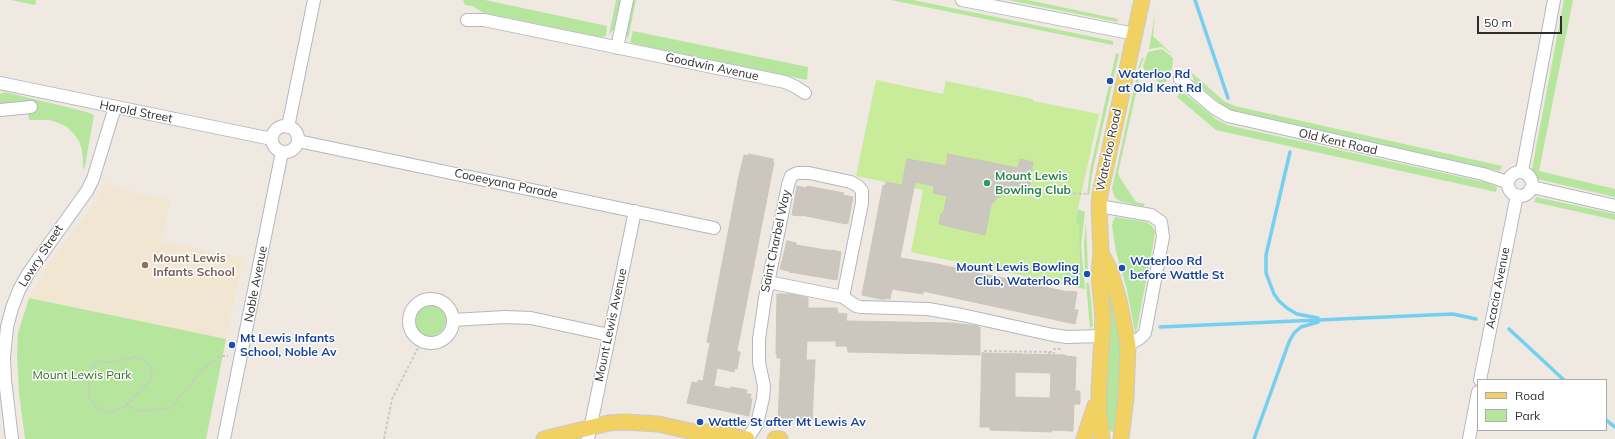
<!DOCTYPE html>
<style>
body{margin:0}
#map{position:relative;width:1615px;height:439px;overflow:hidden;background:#efe9e1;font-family:Mulish,sans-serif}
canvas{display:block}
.legend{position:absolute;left:1477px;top:379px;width:130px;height:52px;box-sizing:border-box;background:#fff;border:1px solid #ababab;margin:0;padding:5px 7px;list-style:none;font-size:12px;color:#2e2e2e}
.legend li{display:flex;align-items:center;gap:8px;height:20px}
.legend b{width:20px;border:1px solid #ababab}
.scale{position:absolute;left:1477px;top:16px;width:85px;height:18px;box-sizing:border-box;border:2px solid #2e2e2e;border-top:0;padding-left:5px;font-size:12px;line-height:14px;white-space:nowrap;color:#2e2e2e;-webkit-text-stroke:3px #fff;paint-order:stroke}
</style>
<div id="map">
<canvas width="1615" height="439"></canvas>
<ul class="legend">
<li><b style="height:5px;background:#f2d163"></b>Road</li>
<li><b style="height:11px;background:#b6e59e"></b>Park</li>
</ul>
<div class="scale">50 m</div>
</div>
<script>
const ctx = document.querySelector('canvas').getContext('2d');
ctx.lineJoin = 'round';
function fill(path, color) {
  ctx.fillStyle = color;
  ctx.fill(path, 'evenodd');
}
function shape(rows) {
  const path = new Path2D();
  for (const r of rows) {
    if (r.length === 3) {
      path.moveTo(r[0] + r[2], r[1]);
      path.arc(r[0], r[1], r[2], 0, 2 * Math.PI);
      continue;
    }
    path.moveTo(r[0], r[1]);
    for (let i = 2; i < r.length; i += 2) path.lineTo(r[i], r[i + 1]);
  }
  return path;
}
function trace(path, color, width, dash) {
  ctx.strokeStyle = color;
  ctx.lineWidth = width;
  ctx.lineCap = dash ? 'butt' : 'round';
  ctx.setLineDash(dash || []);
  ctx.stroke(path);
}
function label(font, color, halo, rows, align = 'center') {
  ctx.font = font + ' Mulish,sans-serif';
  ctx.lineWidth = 3;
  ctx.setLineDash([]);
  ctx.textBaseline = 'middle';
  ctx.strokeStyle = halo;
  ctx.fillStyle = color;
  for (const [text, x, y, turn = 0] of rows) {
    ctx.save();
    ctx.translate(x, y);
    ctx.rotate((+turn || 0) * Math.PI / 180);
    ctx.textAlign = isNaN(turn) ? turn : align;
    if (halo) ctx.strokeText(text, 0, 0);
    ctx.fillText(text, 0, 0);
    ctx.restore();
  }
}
fill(shape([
 [106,182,140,194,170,200,162,241,243,258,226,339,29,298,57,252,96,201]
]), '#f0e6d1');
fill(shape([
 [11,0,36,0,35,5],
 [463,0,485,0,607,26,606,36,600,37,484,13,472,6,465,5],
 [616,0,620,0,614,29,609,35],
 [633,0,636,0,628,39,626,34],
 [891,0,913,0,1113,41,1113,45],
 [1008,0,1028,0,1118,19,1117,22],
 [1564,0,1573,0,1539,171,1615,189,1615,197,1537,179,1531,174],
 [1155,13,1153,36,1173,55,1162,47,1149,49],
 [633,31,808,67,807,80,635,44,630,42],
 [1162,49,1173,58,1172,69,1168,74,1165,87,1145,71,1143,66,1148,52],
 [1116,53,1119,54,1092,174,1089,195,1087,195,1090,170],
 [1142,58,1144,58,1141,65,1138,84,1118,173,1120,178,1136,202,1145,204,1143,207,1120,201,1115,198,1112,189,1139,66],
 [1191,72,1224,101,1235,106,1502,166,1500,171,1232,110,1223,106,1194,81],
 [5,92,87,112,94,115,85,166,83,170,83,159,82,150,79,141,74,134,67,127,59,123,49,120,29,120,28,113,0,107,0,94],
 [1180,93,1185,94,1216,119,1227,125,1488,183,1497,187,1496,192,1216,130,1177,97],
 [1536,197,1615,214,1615,220,1534,202],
 [1078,209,1085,212,1081,245,1085,289,1062,284],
 [1115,217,1146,222,1151,225,1155,231,1154,240,1136,333,1135,332,1127,290,1116,252,1112,226,1113,221],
 [1086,222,1088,270,1085,270,1084,244],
 [1086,283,1089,283,1091,300,1093,326,1090,328],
 [1109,288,1120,340,1122,358,1116,432,1107,431,1105,425,1106,289],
 [29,298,226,339,206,439,25,439,19,393,17,354,18,333],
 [430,320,16]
]), '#b6e59e');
fill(shape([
 [876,80,943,94,946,81,1033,99,1033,101,1099,114,1075,222,1079,223,1080,266,1066,263,1062,284,911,252,923,190,856,176]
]), '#c9ec9a');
trace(shape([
 [1195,0,1228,98],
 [1290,152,1266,255,1266,273,1274,294,1279,301,1287,308,1297,314,1318,318],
 [1160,327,1453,314,1476,319],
 [1509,329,1564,380],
 [1606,420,1615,427],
 [1254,439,1289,342,1294,333,1301,327,1318,322]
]), '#75cff0', 3.5);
const building = shape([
 [749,154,773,159,773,162,774,162,737,351,740,352,737,369,735,368,734,372,717,368,714,386,730,389,731,387,747,390,746,394,751,394,750,399,752,399,749,416,687,403,692,382,698,383,698,380,703,381,710,343,707,342,739,176,744,155,749,156,749,154],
 [948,154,1018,168,1020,159,1033,162,1029,190,1008,186,1003,195,997,198,991,205,985,235,939,224,941,213,943,214,947,196,933,193,934,186,915,182,900,258,932,263,1068,292,1068,291,1077,292,1074,310,1078,310,1075,324,923,291,923,294,892,289,890,299,885,298,885,300,862,295,883,185,885,186,886,182,902,185,907,159,946,166,948,154],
 [797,186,806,188,807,186,844,193,843,195,853,197,848,223,846,224,801,215,801,216,792,215,797,186],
 [787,241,796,243,796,245,832,251,832,250,841,252,837,280,789,272,789,271,780,269,787,241],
 [777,294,792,294,808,298,808,308,837,308,838,313,847,314,846,321,952,323,978,326,978,328,980,327,980,355,848,352,847,346,836,346,836,341,807,341,806,360,815,360,812,421,778,420,781,358,777,358,777,354,776,354,777,294],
 [982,353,1065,355,1065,356,1076,357,1075,391,1080,391,1080,404,1074,404,1073,431,1052,430,1052,432,990,430,990,427,980,427,982,353],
 [1015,372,1051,373,1050,398,1015,397,1015,372]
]);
fill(building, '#cbc7bf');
trace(building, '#cbc5ba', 1);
const minor = shape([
 [962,0,1135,34],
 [467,20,484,20,785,82,796,87,805,93],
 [617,48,627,0],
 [1180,79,1213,107,1228,116,1483,174,1507,182],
 [0,83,272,139],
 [0,110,31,107],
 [285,139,13],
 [288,127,314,0],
 [298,141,714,228],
 [1522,171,1554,0],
 [1520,184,12],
 [1532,187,1615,206],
 [1099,206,1151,215,1161,222,1163,237,1145,333,1140,338,1128,345],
 [768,282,843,297],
 [843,297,856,306,861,307,928,309,962,315,1053,335,1067,337,1102,336],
 [431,321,22],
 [453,320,505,317,531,318,609,335],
 [1480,380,1517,195],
 [12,439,5,380,4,357,7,327,12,308,19,290,29,272,87,191,93,179,115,107],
 [224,439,282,152],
 [588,439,635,211],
 [747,439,757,424,763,398,764,386,759,363,759,339,765,298,788,185,791,176,797,173,809,173,851,182,858,186,862,191,862,203,843,297],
 [1469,439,1478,392]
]);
const major = shape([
 [1101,253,1110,270,1119,300,1128,345,1126,397,1121,439],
 [697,432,714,432,747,439],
 [544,439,609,423,625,422,658,424,694,432,710,439],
 [775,439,780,439],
 [1084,439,1095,406],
 [1102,439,1099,413,1099,390,1103,319,1099,275,1101,253,1099,206,1100,194,1142,0]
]);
trace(minor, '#b4b7c1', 14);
trace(major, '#c9c9c9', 17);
trace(shape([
 [1029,187,1054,192,1086,194],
 [1054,355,1054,349,1061,349],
 [134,357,142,359,149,365,152,374,150,381,124,407,110,412,98,408,89,398,89,380,91,369,100,362,116,362,134,357],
 [1049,359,1049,352],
 [983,365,983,351,1054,352],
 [126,405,139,411,171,408,204,368,221,356,228,356],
 [384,439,392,399,419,346,420,340]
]), '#c9c9c9', 2, [3, 2]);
trace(minor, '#fff', 12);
trace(major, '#f2d163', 15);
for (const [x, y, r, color] of [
 [1110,81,4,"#1a4fb4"],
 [987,183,4,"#2e9e5b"],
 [145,265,4,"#8d6e63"],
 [1122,268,4,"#1a4fb4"],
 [1087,274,4,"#1a4fb4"],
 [232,345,4,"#1a4fb4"],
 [700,422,4,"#1a4fb4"]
]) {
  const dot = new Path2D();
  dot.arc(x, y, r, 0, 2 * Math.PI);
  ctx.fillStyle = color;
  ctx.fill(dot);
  trace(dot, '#fff', 1.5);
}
label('12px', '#2e2e2e', '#fff', [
 ["Goodwin Avenue",712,67,12],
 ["Harold Street",136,112,11],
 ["Old Kent Road",1338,142,13],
 ["Waterloo Road",1109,150,-78],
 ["Cooeeyana Parade",506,184,12],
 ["Saint Charbel Way",776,241,-78],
 ["Lowry Street",41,256,-57],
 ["Noble Avenue",256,284,-79],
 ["Acacia Avenue",1498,288,-79],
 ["Mount Lewis Avenue",611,325,-78]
]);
label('bold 12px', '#164399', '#fff', [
 ["Waterloo Rd",1118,74],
 ["at Old Kent Rd",1118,88],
 ["Waterloo Rd",1130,261],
 ["before Wattle St",1130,275],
 ["Mount Lewis Bowling",1079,267,"right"],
 ["Club, Waterloo Rd",1079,281,"right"],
 ["Mt Lewis Infants",240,338],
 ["School, Noble Av",240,352],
 ["Wattle St after Mt Lewis Av",708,422]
], 'left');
label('bold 12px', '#27864d', '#fff', [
 ["Mount Lewis",995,176],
 ["Bowling Club",995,190]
], 'left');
label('bold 12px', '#785e54', '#fff', [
 ["Mount Lewis",153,258],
 ["Infants School",153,272]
], 'left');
label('12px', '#2c6e1b', '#fff', [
 ["Mount Lewis Park",82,375]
]);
</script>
